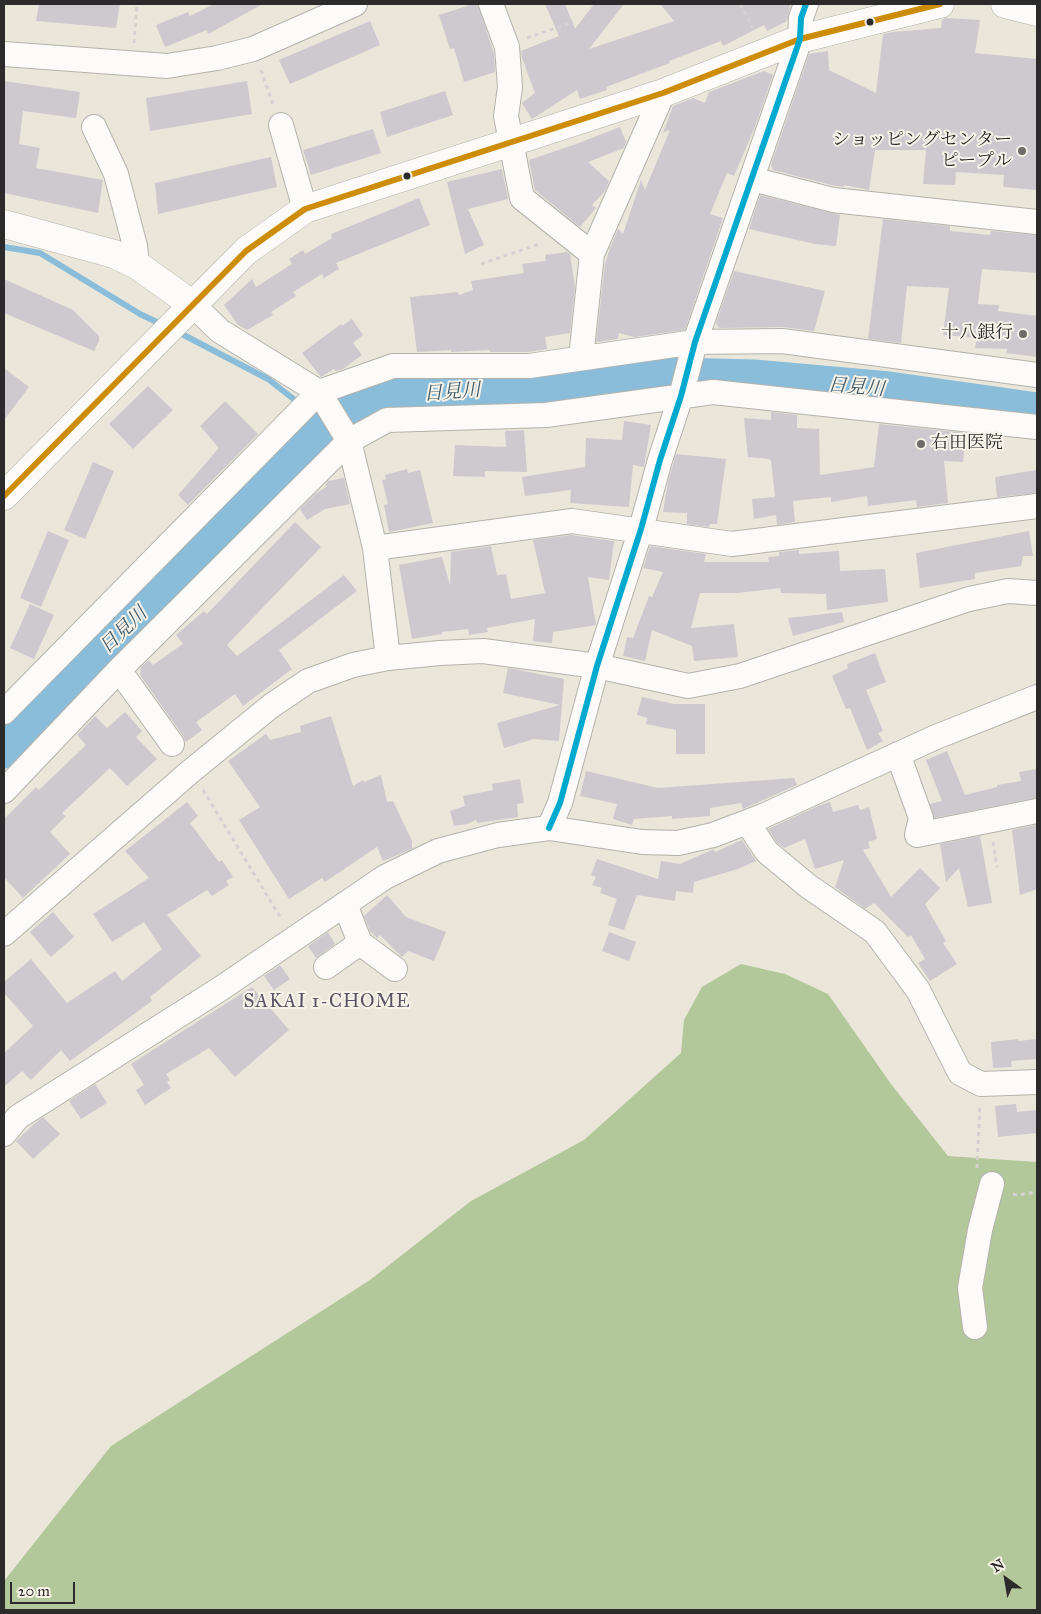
<!DOCTYPE html>
<meta charset="utf-8">
<style>
body{margin:0}
#map{position:relative;width:1041px;height:1614px;overflow:hidden;background:#eae6da;font-family:"IM FELL Great Primer",serif}
canvas{display:block}
.frame{position:absolute;inset:0;border:5px solid #2b2b2b;pointer-events:none}
.north{position:absolute;left:981px;top:1554px;width:50px;height:50px;-webkit-text-stroke:4px #f7f3e8;paint-order:stroke;rotate:328deg;font-size:14px;font-weight:700;line-height:20px;text-align:center;color:#2b2b2b}
.north::after{content:'';display:block;margin:auto;width:18px;height:22px;background:#2b2b2b;clip-path:polygon(50% 0,100% 100%,50% 72%,0 100%)}
.scale{position:absolute;left:10px;top:1582px;width:65px;height:22px;box-sizing:border-box;border:2px solid #2b2b2b;border-top:0;padding-left:6px;font-size:15px;line-height:18px;white-space:nowrap;color:#2b2b2b;-webkit-text-stroke:4px #f7f3e8;paint-order:stroke}
</style>
<div id="map">
<canvas width="1041" height="1614"></canvas>
<div class="frame"></div>
<div class="north">N</div>
<div class="scale">20 m</div>
</div>
<script>
const ctx = document.querySelector('canvas').getContext('2d');
ctx.lineJoin = 'round';
function fill(path, color) {
  ctx.fillStyle = color;
  ctx.fill(path, 'evenodd');
}
function shape(rows) {
  const path = new Path2D();
  for (const r of rows) {
    path.moveTo(r[0], r[1]);
    for (let i = 2; i < r.length; i += 2) path.lineTo(r[i], r[i + 1]);
  }
  return path;
}
function trace(path, color, width, dash) {
  ctx.strokeStyle = color;
  ctx.lineWidth = width;
  ctx.lineCap = dash ? 'butt' : 'round';
  ctx.setLineDash(dash || []);
  ctx.stroke(path);
}
function label(font, color, halo, rows, align = 'center') {
  ctx.font = font + ' "IM FELL Great Primer","Noto Serif JP",serif';
  ctx.lineWidth = 4;
  ctx.setLineDash([]);
  ctx.textBaseline = 'middle';
  ctx.strokeStyle = halo;
  ctx.fillStyle = color;
  for (const [text, x, y, turn = 0] of rows) {
    ctx.save();
    ctx.translate(x, y);
    ctx.rotate((+turn || 0) * Math.PI / 180);
    ctx.textAlign = isNaN(turn) ? turn : align;
    if (halo) ctx.strokeText(text, 0, 0);
    ctx.fillText(text, 0, 0);
    ctx.restore();
  }
}
fill(shape([
 [741,964,785,974,828,994,891,1084,948,1156,1037,1162,1037,1610,4,1610,4,1581,111,1446,370,1280,471,1201,584,1140,681,1053,684,1020,702,987]
]), '#b3c89a');
trace(shape([
 [4,247,40,253,140,314,163,325],
 [176,331,268,379,314,415,324,428]
]), '#8abdd9', 6);
trace(shape([
 [4,749,46,705,154,601,324,428,337,419,387,398,676,377,754,379,889,391,1037,412]
]), '#8abdd9', 39);
fill(shape([
 [39,4,120,4,116,28,36,21],
 [214,4,263,4,208,34,207,30,165,47,156,25,188,12,190,16],
 [473,4,478,4,494,54,495,72,464,82,454,48,450,49,439,15],
 [545,4,565,4,575,29,594,4,624,4,589,49,674,21,660,4,791,4,787,21,767,31,764,25,723,46,721,41,669,61,670,63,606,87,607,90,580,99,577,90,532,119,522,103,535,93,522,58,521,51,559,36],
 [946,18,980,20,975,53,1037,59,1037,190,1003,187,1004,175,956,172,955,185,923,184,926,150,875,150,869,190,844,185,844,187,835,186,773,170,771,165,809,54,828,51,829,70,876,93,883,34,893,32,941,28,942,20],
 [370,21,380,45,290,84,279,60],
 [764,71,773,75,755,127,734,176,727,173,710,214,723,218,685,330,634,337,619,333,618,339,596,342,605,264,610,248,618,229,623,234,641,180,645,190,670,130,663,133,673,106,693,98,705,103,709,92],
 [4,81,80,92,76,118,23,111,19,144,40,148,36,168,103,180,98,213,4,193],
 [247,81,252,114,150,131,146,98],
 [445,91,453,115,387,137,380,112],
 [620,127,626,142,624,148,588,162,609,181,605,191,592,205,596,208,580,227,535,190,529,160,579,143],
 [373,129,381,153,311,175,303,150],
 [271,157,277,187,158,214,155,183],
 [502,169,508,199,468,209,484,245,465,254,447,182],
 [760,195,840,215,836,246,815,244,749,229],
 [419,198,430,225,336,263,339,269,324,278,322,274,293,292,296,296,271,312,273,315,247,330,238,325,224,305,252,279,256,287,292,264,289,259,303,250,305,254,332,238,331,234],
 [883,219,950,226,950,231,990,235,991,231,1037,235,1037,273,982,269,978,304,999,305,998,311,1037,316,1037,357,1006,353,1007,349,975,348,977,338,943,335,949,288,907,286,901,343,868,339],
 [567,252,570,254,575,287,570,333,545,337,547,349,528,352,490,352,490,350,451,352,451,350,417,352,410,297,458,292,459,295,473,290,471,281,524,273,522,264,546,261,545,255],
 [734,271,825,291,814,331,782,327,719,328,716,323],
 [4,279,73,310,99,336,99,341,94,351,4,313],
 [352,319,363,335,353,343,362,355,343,369,336,371,334,369,321,377,302,353,341,324,342,326],
 [4,368,29,387,4,420],
 [148,386,173,410,133,449,109,424],
 [225,401,258,434,188,505,178,495,219,448,200,426],
 [771,412,797,415,797,428,819,429,820,475,874,467,879,424,966,433,963,462,944,461,948,503,917,507,916,500,868,506,867,496,831,502,831,497,793,501,795,522,777,525,776,515,754,519,752,499,775,497,771,460,769,460,769,459,748,457,744,418,771,420],
 [624,421,651,425,644,467,633,465,629,507,570,503,571,490,525,496,522,477,585,467,586,438,622,440],
 [524,430,527,472,485,471,485,477,453,476,455,445,506,447,505,431],
 [676,454,726,459,717,524,710,524,709,527,687,524,687,513,663,512,668,482],
 [93,462,114,471,85,539,64,530],
 [407,469,408,473,420,470,433,523,389,532,384,505,388,504,382,480,386,479,385,475],
 [1036,470,1037,493,997,497,995,477],
 [344,478,350,504,325,509,307,520,300,509,315,494,326,487,326,484,328,481],
 [295,522,321,547,227,645,237,656,344,575,357,591,279,650,292,669,243,706,235,694,196,722,202,730,186,742,183,736,140,675,141,667,149,660,153,665,183,644,176,635,204,611,207,614],
 [48,531,69,540,41,607,20,598],
 [1029,531,1033,556,1023,556,1021,566,975,573,975,579,920,588,916,553],
 [571,535,614,541,609,580,588,577,596,625,553,632,552,643,533,641,535,619,487,628,488,632,469,635,468,629,442,632,442,634,412,639,399,565,442,557,450,585,451,552,491,546,497,575,506,574,511,599,545,593,533,540],
 [650,546,706,554,704,562,769,562,768,557,779,556,779,552,799,550,799,554,839,551,840,571,885,569,888,602,827,610,826,594,781,593,780,588,738,593,700,593,691,628,734,624,738,657,694,661,692,646,652,630,645,661,623,656,627,637,633,638,649,596,652,597,663,572,643,568],
 [30,604,54,615,34,659,10,648],
 [842,612,844,622,793,636,788,618],
 [875,653,886,682,866,690,883,731,878,733,883,741,867,750,850,708,846,709,832,676,848,668,847,664],
 [508,668,564,679,559,741,534,739,504,748,497,723,560,705,503,693],
 [642,697,674,704,705,704,705,754,676,754,676,730,646,724,647,718,637,715],
 [125,712,142,731,136,737,157,759,127,786,110,768,62,813,66,816,50,832,70,854,23,898,4,877,4,819,36,787,39,790,86,745,77,735,95,716,107,728],
 [331,716,353,786,363,780,364,782,381,775,387,802,393,801,412,841,412,849,383,861,377,847,325,882,322,878,289,899,239,820,260,807,228,761,266,734,270,740,301,732,300,726],
 [947,751,965,795,997,787,997,785,1021,781,1019,772,1037,769,1037,798,934,818,930,804,942,801,926,760],
 [586,771,658,788,794,778,797,785,743,809,741,803,710,808,710,816,672,819,672,816,634,819,632,825,613,819,617,804,580,796],
 [520,779,524,803,517,804,518,817,478,823,476,820,467,824,454,826,450,811,465,806,463,796,493,790,492,784],
 [187,802,198,816,190,823,219,862,222,860,233,877,226,881,229,885,212,896,207,890,167,915,201,956,150,997,152,1001,70,1061,61,1050,31,1080,22,1071,4,1087,4,1053,33,1026,4,993,4,982,31,959,67,1003,115,971,122,981,162,949,144,922,112,942,93,914,149,878,125,851],
 [830,802,833,812,858,805,860,810,869,807,877,839,868,842,870,848,863,850,891,897,920,868,940,888,925,904,946,941,943,943,957,964,930,981,918,963,925,959,911,935,908,937,874,903,865,909,835,887,844,860,815,869,805,839,784,848,777,843,768,829,818,806],
 [1036,825,1037,838,1037,889,1020,895,1012,830],
 [980,836,992,903,968,907,959,868,946,882,940,844],
 [742,840,756,861,738,869,694,882,693,893,676,891,675,901,637,895,624,930,608,925,617,899,600,893,602,888,592,885,596,877,591,875,597,859,658,879,661,861,680,864,714,849,715,852],
 [387,895,406,917,446,932,434,961,408,951,402,957,380,935,377,938,370,931,364,916],
 [53,912,74,937,51,957,30,932],
 [328,932,335,944,316,958,308,946],
 [609,932,636,942,629,961,602,951],
 [280,965,290,979,274,990,264,976],
 [252,987,289,1030,235,1077,209,1048,166,1074,170,1080,167,1082,171,1088,145,1105,136,1090,144,1085,131,1064],
 [1018,1039,1018,1041,1037,1039,1037,1059,1011,1061,1012,1067,993,1068,991,1042],
 [95,1084,107,1103,81,1119,69,1101],
 [1016,1104,1017,1112,1037,1110,1037,1133,998,1137,995,1106],
 [43,1117,60,1134,33,1159,16,1141,35,1123]
]), '#cec9ce');
const minor = shape([
 [491,4,507,47,510,87,506,116,522,198,592,254],
 [4,54,167,66,217,58,253,49,355,4],
 [281,125,305,209],
 [94,127,116,174,135,246,137,265],
 [752,179,833,200,1037,222],
 [193,305,220,331,319,392,349,441,375,548,388,658],
 [581,358,592,254,663,93],
 [375,548,572,521,732,544,1037,506],
 [119,670,172,744],
 [4,712,319,392,393,366,529,366,695,342,782,341,1037,375],
 [898,754,921,818,917,835,1037,811],
 [4,791,119,670,349,441,387,420,546,415,713,392,1037,427],
 [747,822,767,852,808,886,875,932,918,990,960,1073,981,1084,1037,1082],
 [549,828,560,803,597,666,641,529,660,460,681,396,695,342,800,39,801,18,806,4],
 [345,904,360,943,395,969],
 [4,934,191,771,271,706,308,681,353,665,388,658,440,653,483,651,597,666,688,686,740,676,969,599,1008,591,1037,593],
 [326,967,360,943],
 [4,1134,18,1117,220,989,385,877,438,851,498,835,549,828,642,842,678,843,713,835,763,816,936,737,1037,697],
 [975,1327,970,1288,980,1230,992,1184]
]);
const tertiary = shape([
 [1005,4,1037,12],
 [4,224,114,254,137,265,193,305],
 [4,496,246,251,305,209,663,93,800,39,940,4]
]);
trace(minor, '#b5b2ab', 26);
trace(tertiary, '#b5b2ab', 29);
trace(shape([
 [740,4,755,32],
 [527,38,573,22],
 [134,43,137,4],
 [261,70,273,105],
 [481,264,542,243],
 [203,790,282,920],
 [993,842,997,867],
 [977,1168,980,1104],
 [1013,1194,1017,1195,1037,1192]
]), '#d4d2d0', 3, [4, 4]);
trace(minor, '#fcfbf9', 24);
trace(tertiary, '#fcfbf9', 28);
trace(shape([
 [4,496,246,251,305,209,663,93,800,39,940,4]
]), '#ce8d09', 6);
trace(shape([
 [549,828,560,803,597,666,641,529,660,460,681,396,695,342,800,39,801,18,806,4]
]), '#00a9ce', 6);
for (const [x, y, r, color] of [
 [870,22,4.5,"#2b2b2b"],
 [1022,151,5,"#6e6c68"],
 [407,176,4.5,"#2b2b2b"],
 [1023,334,5,"#6e6c68"],
 [921,444,5,"#6e6c68"]
]) {
  const dot = new Path2D();
  dot.arc(x, y, r, 0, 2 * Math.PI);
  ctx.fillStyle = color;
  ctx.fill(dot);
  trace(dot, '#f7f3e8', 2);
}
label('18px', '#2b2b2b', '#f7f3e8', [
 ["ショッピングセンター",1012,141],
 ["ピープル",1012,162],
 ["十八銀行",1013,334],
 ["右田医院",931,444,"left"]
], 'right');
label('italic 19px', '#3e5868', '#f7f3e8', [
 ["日見川",856,388,5],
 ["日見川",452,393,-4],
 ["日見川",124,631,-44]
]);
ctx.letterSpacing = '1px';
label('19px', '#5a5566', '#f7f3e8', [
 ["SAKAI 1-CHOME",327,1002]
]);
ctx.letterSpacing = '0px';
</script>
